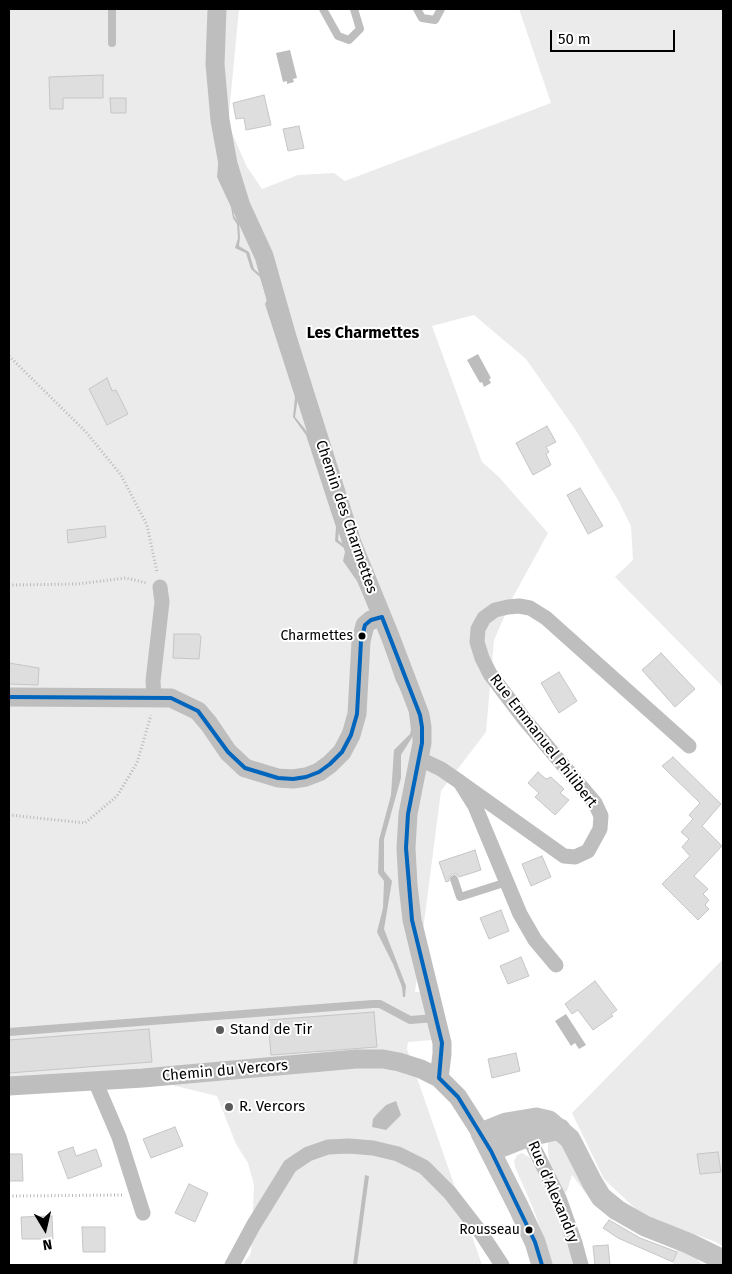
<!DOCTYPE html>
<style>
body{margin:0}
#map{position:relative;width:732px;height:1274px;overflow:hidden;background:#fff;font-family:"Fira Sans",sans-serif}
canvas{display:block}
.frame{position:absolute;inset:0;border:10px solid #000;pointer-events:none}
.north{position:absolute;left:20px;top:1204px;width:50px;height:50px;-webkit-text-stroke:4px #fff;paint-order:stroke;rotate:171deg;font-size:14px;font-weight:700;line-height:20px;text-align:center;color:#000}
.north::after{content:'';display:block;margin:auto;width:18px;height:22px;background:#000;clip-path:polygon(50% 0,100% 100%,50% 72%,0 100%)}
.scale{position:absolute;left:550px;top:30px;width:125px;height:22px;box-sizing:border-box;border:2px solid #000;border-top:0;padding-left:6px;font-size:15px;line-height:18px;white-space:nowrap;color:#000;-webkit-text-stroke:4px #fff;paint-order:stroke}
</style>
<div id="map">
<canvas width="732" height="1274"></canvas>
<div class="frame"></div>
<div class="north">N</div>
<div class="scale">50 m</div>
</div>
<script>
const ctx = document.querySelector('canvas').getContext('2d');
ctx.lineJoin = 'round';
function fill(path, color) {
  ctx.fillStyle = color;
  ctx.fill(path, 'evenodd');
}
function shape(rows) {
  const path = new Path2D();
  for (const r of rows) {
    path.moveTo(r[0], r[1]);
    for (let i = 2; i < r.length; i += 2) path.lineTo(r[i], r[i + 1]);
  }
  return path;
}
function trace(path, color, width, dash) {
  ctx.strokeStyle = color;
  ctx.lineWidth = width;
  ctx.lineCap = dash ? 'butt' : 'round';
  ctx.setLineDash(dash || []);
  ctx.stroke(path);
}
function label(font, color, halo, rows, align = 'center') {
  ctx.font = font + ' "Fira Sans",sans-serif';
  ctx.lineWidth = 4;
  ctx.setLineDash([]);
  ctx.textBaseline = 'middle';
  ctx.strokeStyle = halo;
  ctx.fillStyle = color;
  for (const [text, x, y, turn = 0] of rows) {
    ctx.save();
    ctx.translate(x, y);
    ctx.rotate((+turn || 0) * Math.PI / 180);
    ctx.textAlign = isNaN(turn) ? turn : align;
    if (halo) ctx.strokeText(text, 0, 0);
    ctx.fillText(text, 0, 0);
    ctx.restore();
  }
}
fill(shape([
 [9,9,239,9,228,124,247,167,262,189,298,175,334,173,345,181,551,103,519,9,723,9,723,687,615,577,633,560,631,526,618,500,575,429,526,359,474,315,432,326,482,462,499,477,548,533,513,597,494,640,486,732,441,791,415,992,421,992,432,1040,408,1042,407,1049,482,1265,243,1265,251,1253,254,1185,248,1163,236,1144,217,1096,143,1078,9,1083],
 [723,959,723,1247,716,1242,641,1214,604,1179,572,1113],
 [556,1140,563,1145,591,1188,689,1248,702,1265,673,1265,677,1249,591,1200,572,1175,567,1191,563,1194,550,1168,548,1152,548,1142],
 [522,1153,530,1158,546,1186,568,1237,573,1265,552,1265,550,1256,533,1208,515,1167,514,1161,517,1155]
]), '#ebebeb');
fill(shape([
 [209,26,234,216,239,223,240,237,239,246,249,252,254,269,262,276,270,302,268,304,298,397,295,417,309,434,339,531,338,540,343,544,365,599,357,581,343,561,345,552,344,548,335,541,336,527,306,435,293,417,295,397,265,304,267,300,260,277,251,269,246,253,235,248,238,238,237,224,233,218,231,207,217,177,219,154,206,49],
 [290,50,297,78,293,79,294,82,287,84,287,81,283,82,276,53],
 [478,354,491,378,489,379,491,383,484,387,482,382,480,383,467,360],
 [387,645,399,679,410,702,416,731,401,755,401,778,384,839,384,871,392,881,384,929,406,986,405,997,403,997,402,987,393,964,377,932,383,908,384,881,378,873,379,840,391,795,394,750,410,734,411,730,408,704,396,681,384,646],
 [566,1014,586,1045,579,1049,575,1043,571,1046,555,1021],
 [396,1101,401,1115,386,1130,372,1127,373,1119,377,1114,386,1105],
 [365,1175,369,1176,357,1265,353,1265]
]), '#bdbdbd');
const building = shape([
 [103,75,103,98,63,98,63,109,50,109,49,77,103,75],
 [264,95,271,125,246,130,244,118,236,119,233,103,264,95],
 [110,98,126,98,126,113,111,113,110,98],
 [299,126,304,148,288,151,283,129,299,126],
 [107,378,112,391,116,390,128,414,107,425,89,389,107,378],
 [547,426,556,442,546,447,549,452,546,454,551,465,533,475,516,443,547,426],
 [580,488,603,526,588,534,567,495,580,488],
 [105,526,106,537,68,543,67,530,105,526],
 [174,634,199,634,201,637,199,659,173,658,174,634],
 [661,653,695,689,675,707,642,670,661,653],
 [9,663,39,668,38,685,9,684,9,663],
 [559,672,577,701,559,713,541,683,559,672],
 [673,757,721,804,702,826,722,846,694,876,708,889,703,894,709,900,705,905,709,909,698,920,662,884,690,856,682,847,689,839,681,832,693,819,689,815,700,803,662,766,673,757],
 [538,772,546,779,551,777,564,789,560,793,569,800,555,815,535,797,539,793,528,783,538,772],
 [475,850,481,870,459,877,456,874,452,874,449,877,449,881,446,882,439,862,475,850],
 [542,856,551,877,531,886,522,864,542,856],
 [501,910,509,931,489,939,480,918,501,910],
 [521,957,529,976,508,984,500,966,521,957],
 [595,981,617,1010,611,1014,613,1016,593,1030,578,1010,572,1014,565,1004,595,981],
 [374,1012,377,1047,271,1055,268,1020,374,1012],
 [149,1029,152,1062,9,1073,9,1040,149,1029],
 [516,1053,520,1071,492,1078,488,1059,516,1053],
 [175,1127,183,1146,151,1158,143,1139,175,1127],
 [73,1147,76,1156,96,1149,102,1166,68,1179,58,1152,73,1147],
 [718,1152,721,1172,700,1174,697,1154,718,1152],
 [9,1154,22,1154,23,1181,9,1181,9,1154],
 [189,1184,208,1193,195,1222,175,1213,189,1184],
 [52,1216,53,1239,22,1239,21,1217,52,1216],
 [609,1220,640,1238,677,1252,673,1262,618,1238,603,1228,609,1220],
 [82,1227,105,1227,105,1252,83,1252,82,1227],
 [608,1245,610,1265,595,1265,593,1246,608,1245]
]);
fill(building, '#dedede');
trace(building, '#c6c6c6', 1);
trace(shape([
 [9,356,86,432,121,475,147,525,157,572],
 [9,585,77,584,126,578,147,583],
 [9,815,85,823,117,796,137,763,151,715],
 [9,1196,122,1195]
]), '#b9b9b9', 3, [1, 2.5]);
trace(shape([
 [112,9,112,43],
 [323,9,338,36,349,40,360,29,354,9],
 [417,9,422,18,435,20,441,9],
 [454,879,460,897,507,882],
 [9,1032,373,1004,380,1004,410,1020,436,1018]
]), '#bebebe', 8);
trace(shape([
 [154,697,153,681,162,602,160,587],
 [420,759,441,769,460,782,475,806,520,914,535,940,556,965],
 [460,782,564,856,575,857,588,851,600,829,601,816,595,803,525,720,490,674,482,658,477,642,478,629,484,618,495,610,508,607,519,606,530,608,546,618,689,746],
 [95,1081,119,1137,143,1213],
 [524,1128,559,1198,575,1243,581,1265],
 [232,1265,253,1226,290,1166,308,1154,328,1147,349,1146,373,1148,398,1154,424,1167,450,1193,481,1233,502,1265]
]), '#bebebe', 15);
trace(shape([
 [217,9,215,64,220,120,228,164,241,206,264,256,287,337,352,543,390,636,420,715,422,727,422,743,408,814,406,848,408,885,412,920,442,1043,442,1054,439,1078],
 [9,697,171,698,198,711,209,724,228,752,245,768,278,778,293,779,306,777,319,772,330,764,342,752,351,735,357,714,361,641,365,625,371,620,382,617],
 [9,1086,143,1078,356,1059,383,1059,399,1062,421,1069,439,1078,458,1097,481,1133]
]), '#bebebe', 19);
trace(shape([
 [491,1151,529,1136,560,1129],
 [542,1265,535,1242,518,1206,481,1133,506,1123,536,1118,549,1121,570,1139,592,1182,601,1197,617,1210,645,1226,688,1243,723,1260]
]), '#c2c2c2', 21);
trace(shape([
 [382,617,420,715,422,727,422,743,408,814,406,848,412,920,442,1043,439,1078],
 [9,697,171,698,198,711,228,752,245,768,278,778,293,779,306,777,319,772,330,764,342,752,351,735,357,714,361,641,365,625,371,620,382,617],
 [439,1078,458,1097,491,1151,535,1242,542,1265]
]), '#0065bd', 4);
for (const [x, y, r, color] of [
 [362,636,4.5,"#000"],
 [220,1030,5,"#595959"],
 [229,1107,5,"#595959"],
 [529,1230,4.5,"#000"]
]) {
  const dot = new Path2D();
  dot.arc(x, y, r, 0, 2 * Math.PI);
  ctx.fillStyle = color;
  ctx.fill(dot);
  trace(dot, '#fff', 2);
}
label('14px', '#000', '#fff', [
 ["Charmettes",353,636],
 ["Rousseau",520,1230]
], 'right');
label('15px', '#000', '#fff', [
 ["Chemin des Charmettes",346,517,71],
 ["Rue Emmanuel Philibert",543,741,52],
 ["Chemin du Vercors",225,1071,-5],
 ["Rue d'Alexandry",553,1192,67]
]);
label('15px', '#000', '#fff', [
 ["Stand de Tir",230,1030],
 ["R. Vercors",239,1107]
], 'left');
label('bold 16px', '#000', '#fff', [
 ["Les Charmettes",363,334]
]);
</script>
